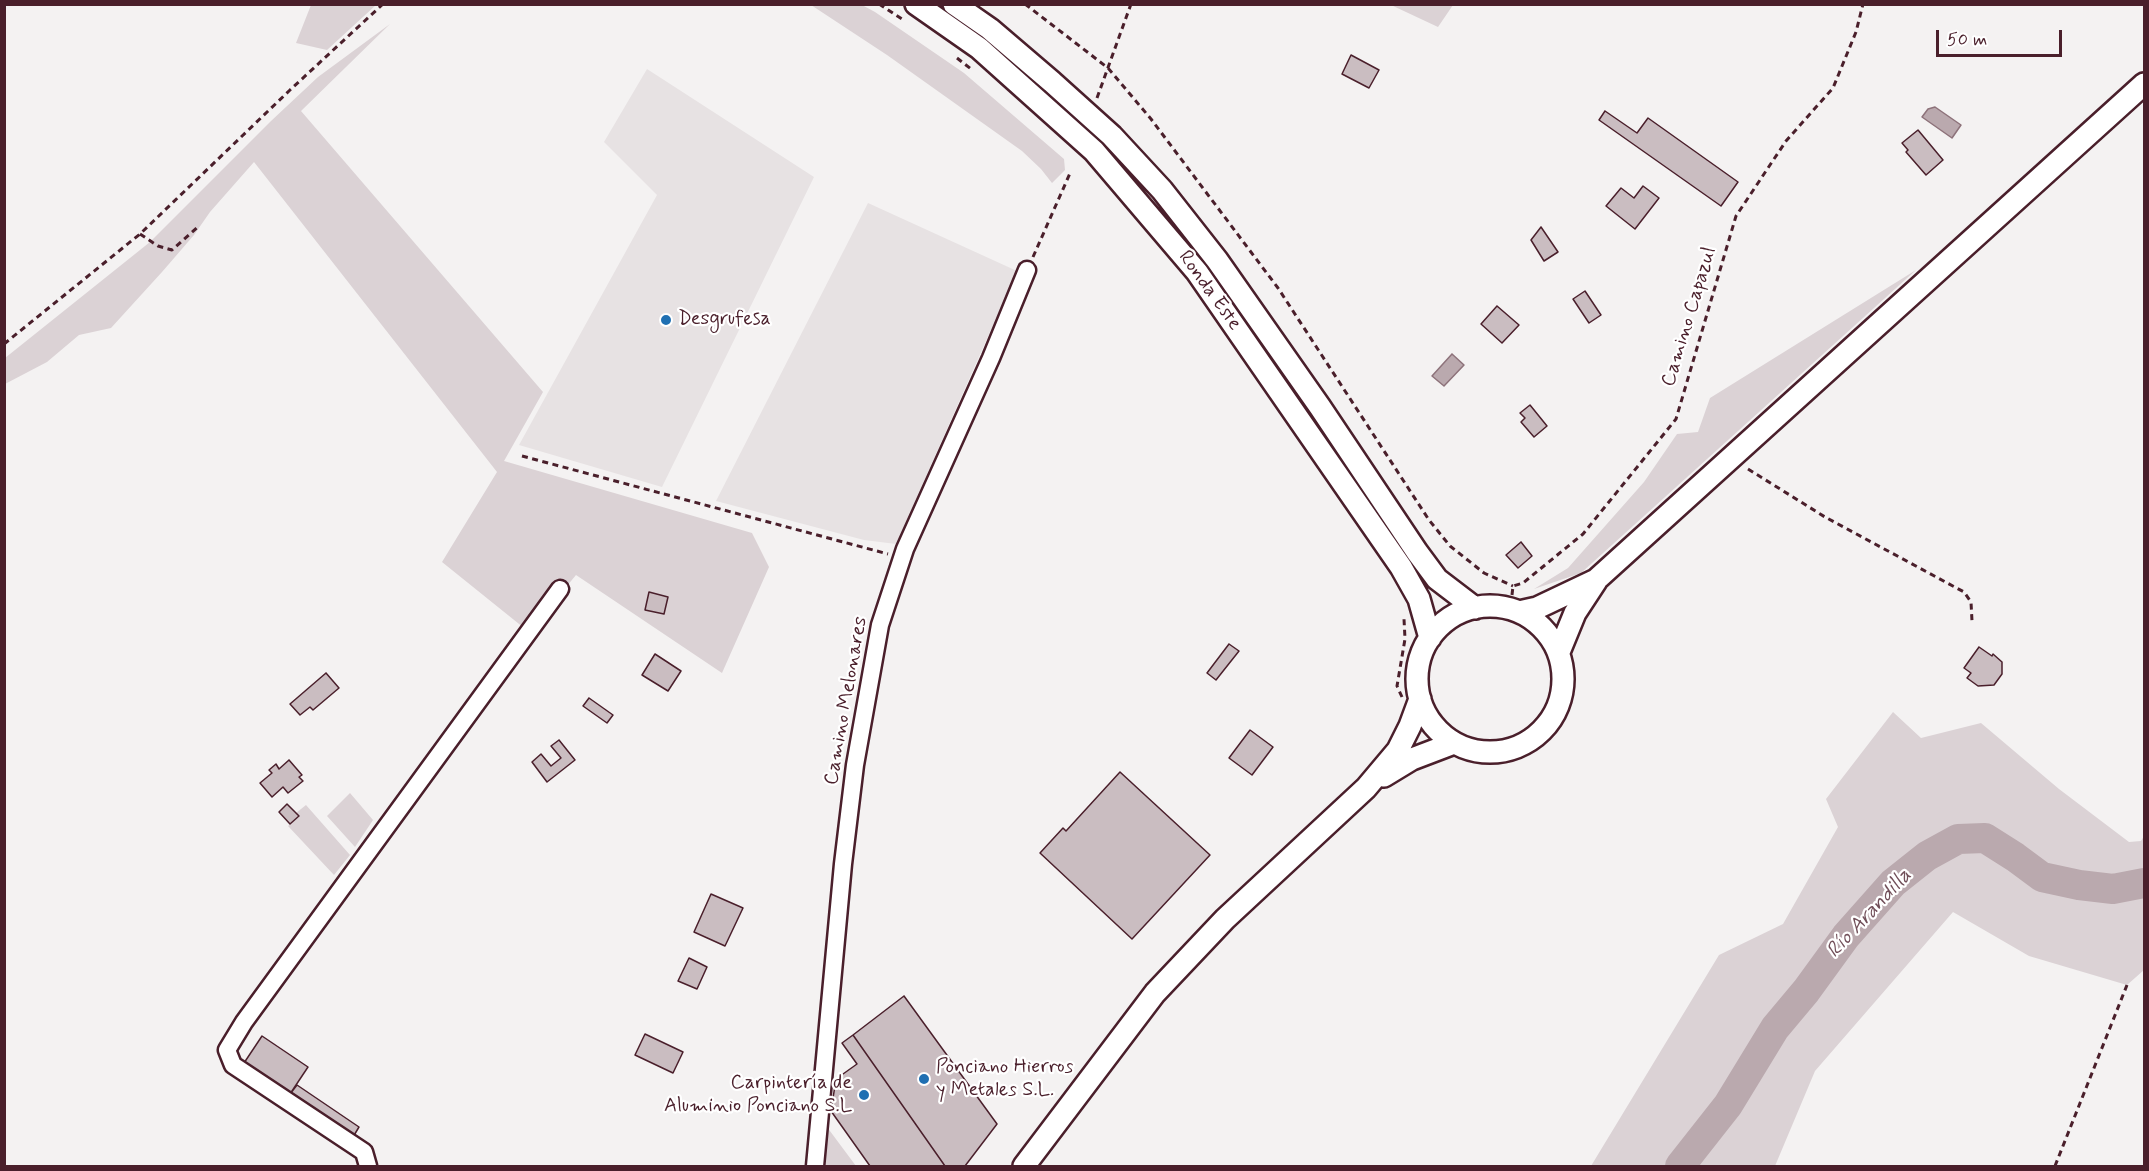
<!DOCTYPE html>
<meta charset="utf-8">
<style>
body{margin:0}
#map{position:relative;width:2149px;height:1171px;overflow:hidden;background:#f4f2f2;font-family:Mynerve,sans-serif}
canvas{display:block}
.frame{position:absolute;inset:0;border:6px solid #4a1f2b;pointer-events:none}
.scale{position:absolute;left:1936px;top:30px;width:126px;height:27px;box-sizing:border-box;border:3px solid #4a1f2b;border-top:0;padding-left:8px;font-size:18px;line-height:21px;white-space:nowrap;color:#4a1f2b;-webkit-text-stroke:4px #fff;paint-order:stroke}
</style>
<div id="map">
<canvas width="2149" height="1171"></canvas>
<div class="frame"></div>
<div class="scale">50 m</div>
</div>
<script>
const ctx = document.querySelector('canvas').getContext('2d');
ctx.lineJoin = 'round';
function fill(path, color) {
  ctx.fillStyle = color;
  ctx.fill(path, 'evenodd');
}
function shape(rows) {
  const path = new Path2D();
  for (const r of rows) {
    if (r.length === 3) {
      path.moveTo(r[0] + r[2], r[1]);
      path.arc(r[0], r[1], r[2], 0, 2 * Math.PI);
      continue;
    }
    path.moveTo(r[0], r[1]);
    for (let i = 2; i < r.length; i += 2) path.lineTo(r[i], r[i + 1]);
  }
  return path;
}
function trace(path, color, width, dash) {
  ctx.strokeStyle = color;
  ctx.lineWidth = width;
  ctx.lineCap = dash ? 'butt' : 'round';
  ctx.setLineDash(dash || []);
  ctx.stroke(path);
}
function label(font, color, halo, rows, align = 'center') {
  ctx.font = font + ' Mynerve,sans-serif';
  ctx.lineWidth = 4.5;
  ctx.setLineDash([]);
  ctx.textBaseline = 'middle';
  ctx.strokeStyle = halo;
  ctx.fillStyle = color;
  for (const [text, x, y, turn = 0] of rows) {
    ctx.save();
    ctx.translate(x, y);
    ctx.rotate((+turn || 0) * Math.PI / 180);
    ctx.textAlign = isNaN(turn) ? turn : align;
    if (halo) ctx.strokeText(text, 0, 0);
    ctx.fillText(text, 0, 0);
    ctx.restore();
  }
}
fill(shape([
 [647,69,814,177,662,487,519,445,657,195,604,142],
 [868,203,1017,271,896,544,864,540,716,501]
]), '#e7e2e3');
fill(shape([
 [311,5,311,4,376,5,327,50,296,43],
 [811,5,862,5,875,12,964,73,1064,159,1065,170,1052,183,1041,169,1022,151,887,55],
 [1391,5,1453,5,1438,27],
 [390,24,301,111,543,392,504,461,752,533,769,567,722,673,576,575,529,632,442,562,497,472,254,162,210,212,194,235,162,272,111,328,79,335,47,362,5,384,5,358,150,242,271,121,318,77],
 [1916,270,1581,573,1534,589,1568,568,1644,482,1677,434,1698,432,1710,398],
 [1893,712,1921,738,1981,723,2059,789,2129,842,2141,841,2144,836,2144,970,2127,985,2029,956,1953,912,1815,1071,1775,1166,1591,1166,1719,955,1783,924,1838,827,1826,799],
 [350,793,373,820,355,847,327,816],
 [306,805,350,855,334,875,288,826,299,817,296,813],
 [824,1123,856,1166,819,1166]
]), '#dbd2d5');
const water = shape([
 [1935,107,1961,125,1952,138,1922,117,1928,109,1935,107],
 [1452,354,1464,365,1444,386,1432,376,1452,354]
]);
fill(water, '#baa9ae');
trace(water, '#8d727a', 1.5);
trace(shape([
 [1680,1166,1728,1105,1775,1028,1806,991,1846,936,1893,883,1927,856,1958,839,1985,838,2015,857,2042,877,2079,885,2113,889,2144,883]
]), '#baa9ae', 30);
const building = shape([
 [1351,55,1379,70,1369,88,1342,74,1351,55],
 [1605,111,1637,133,1648,118,1738,182,1721,206,1599,120,1605,111],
 [1918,130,1943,160,1926,175,1906,152,1908,150,1902,143,1918,130],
 [1643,186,1659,198,1635,229,1606,206,1621,188,1634,198,1643,186],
 [1541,227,1558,252,1544,261,1531,240,1541,227],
 [1585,291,1601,315,1589,323,1573,299,1585,291],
 [1497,306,1519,325,1502,343,1481,324,1497,306],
 [1530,405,1547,426,1534,437,1521,422,1525,418,1520,413,1530,405],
 [1521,542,1532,556,1518,568,1506,555,1521,542],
 [649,592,668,597,664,614,645,610,649,592],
 [1229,644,1239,651,1216,680,1207,673,1229,644],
 [1979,647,1992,656,1993,654,2002,662,2002,674,1994,685,1978,686,1967,678,1971,673,1964,668,1979,647],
 [655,654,681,671,668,691,642,675,655,654],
 [326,673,339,688,313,710,310,707,300,715,290,704,326,673],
 [589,698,613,715,607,723,583,706,589,698],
 [1250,730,1273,747,1252,775,1229,758,1250,730],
 [559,740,575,760,547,782,532,762,541,754,551,766,561,758,551,746,559,740],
 [289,760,302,775,299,777,303,781,288,793,283,787,272,797,260,783,272,773,269,770,276,764,279,769,289,760],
 [1120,772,1210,855,1132,939,1040,853,1063,828,1066,831,1120,772],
 [287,804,299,816,290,824,279,812,287,804],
 [711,894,743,908,725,946,694,932,711,894],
 [689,958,707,967,697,989,678,981,689,958],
 [904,996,997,1124,965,1166,945,1166,853,1035,904,996],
 [645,1034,683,1052,673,1073,635,1055,645,1034],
 [853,1035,945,1166,870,1166,831,1111,836,1079,857,1064,842,1043,853,1035],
 [262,1036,308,1067,290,1094,244,1063,262,1036],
 [297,1085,359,1127,353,1137,290,1094,297,1085]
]);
fill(building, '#cabdc1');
trace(building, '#4a1f2b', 1.5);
const minor = shape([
 [368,1166,364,1152,233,1065,227,1050,244,1022,560,589],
 [815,1166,843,864,855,765,880,625,905,549,991,358,1027,270]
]);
const major = shape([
 [916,4,979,48,1094,151,1197,272,1401,567,1419,599,1430,638],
 [954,4,990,29,1052,82,1112,136,1162,190,1217,260,1320,407,1417,552,1437,579,1475,608],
 [1490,679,73],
 [1519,612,1537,608,1596,580,2144,84],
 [1559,652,1575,613,1596,581],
 [1384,776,1412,759,1454,743],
 [1024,1166,1155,993,1225,919,1366,788,1398,750,1410,726,1420,699]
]);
trace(minor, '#4a1f2b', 21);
trace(major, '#4a1f2b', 26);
trace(shape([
 [879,4,905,21],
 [1025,4,1108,68,1151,119,1278,288,1429,520,1450,546,1484,573,1513,586],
 [957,58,971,69],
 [1097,98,1131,4],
 [140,234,158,246,172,250,199,226],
 [1033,257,1071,171],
 [4,344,140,234,290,90,383,4],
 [522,456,888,554],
 [1748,469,1825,517,1964,592,1971,602,1972,621],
 [1512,595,1513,586,1523,583,1583,534,1676,419,1736,216,1786,141,1833,88,1856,32,1863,4],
 [1402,697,1397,686,1405,639,1404,619],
 [2055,1166,2127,985]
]), '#4a1f2b', 3, [6, 4.5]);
trace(minor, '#fff', 16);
trace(major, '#fff', 21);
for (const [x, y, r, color] of [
 [666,320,6,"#1f6fb2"],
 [924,1079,6,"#1f6fb2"],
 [864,1095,6,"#1f6fb2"]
]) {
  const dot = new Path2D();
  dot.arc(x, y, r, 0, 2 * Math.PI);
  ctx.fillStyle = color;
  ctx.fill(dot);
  trace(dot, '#fff', 2);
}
label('20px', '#4a1f2b', '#fff', [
 ["Ronda Este",1209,291,54],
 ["Camino Capazul",1690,317,-73],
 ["Camino Melonares",847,701,-80]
]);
label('20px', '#4a1f2b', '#fff', [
 ["Desgrufesa",678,320],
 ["Ponciano Hierros",936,1068],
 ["y Metales S.L.",936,1091],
 ["Carpintería de",852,1084,"right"],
 ["Aluminio Ponciano S.L",852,1107,"right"]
], 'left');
label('italic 21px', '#714f59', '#fff', [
 ["Río Arandilla",1870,914,-47]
]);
</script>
